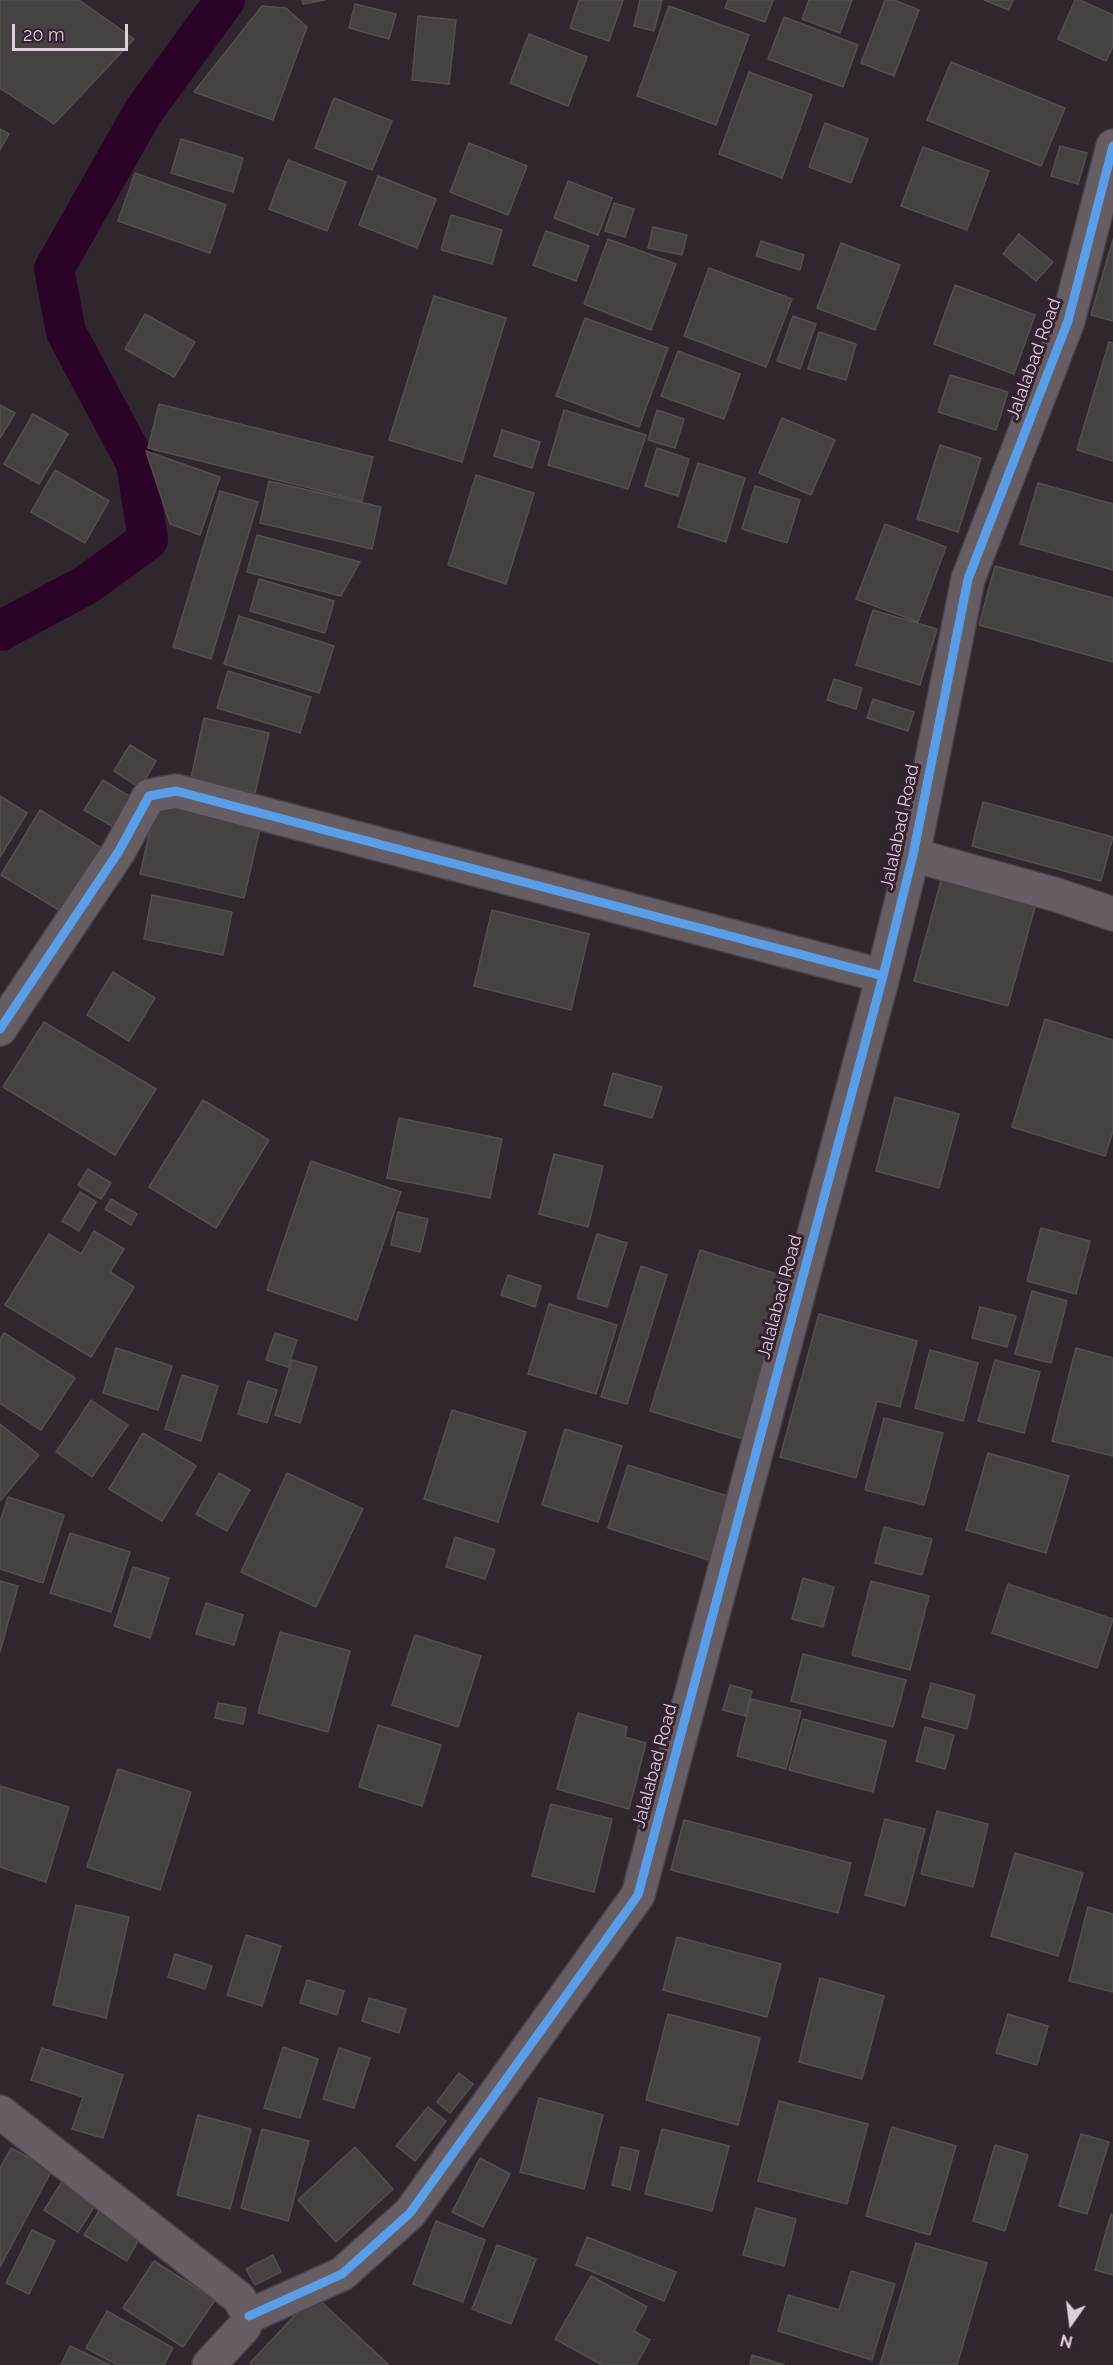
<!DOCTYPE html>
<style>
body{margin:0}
#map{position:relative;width:1113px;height:2365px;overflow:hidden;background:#30262e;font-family:Raleway,sans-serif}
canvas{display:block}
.north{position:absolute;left:1041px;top:2293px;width:60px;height:60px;-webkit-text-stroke:4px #352131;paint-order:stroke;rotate:194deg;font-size:16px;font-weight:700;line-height:24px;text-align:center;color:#ddd0da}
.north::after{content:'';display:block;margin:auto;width:21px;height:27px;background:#ddd0da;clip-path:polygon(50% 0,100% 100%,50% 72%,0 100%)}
.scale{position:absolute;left:12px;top:24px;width:116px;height:27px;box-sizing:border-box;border:3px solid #ddd0da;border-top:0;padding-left:8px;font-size:18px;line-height:21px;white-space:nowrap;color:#ddd0da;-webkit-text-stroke:4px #352131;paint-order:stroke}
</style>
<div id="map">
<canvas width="1113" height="2365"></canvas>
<div class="north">N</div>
<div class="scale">20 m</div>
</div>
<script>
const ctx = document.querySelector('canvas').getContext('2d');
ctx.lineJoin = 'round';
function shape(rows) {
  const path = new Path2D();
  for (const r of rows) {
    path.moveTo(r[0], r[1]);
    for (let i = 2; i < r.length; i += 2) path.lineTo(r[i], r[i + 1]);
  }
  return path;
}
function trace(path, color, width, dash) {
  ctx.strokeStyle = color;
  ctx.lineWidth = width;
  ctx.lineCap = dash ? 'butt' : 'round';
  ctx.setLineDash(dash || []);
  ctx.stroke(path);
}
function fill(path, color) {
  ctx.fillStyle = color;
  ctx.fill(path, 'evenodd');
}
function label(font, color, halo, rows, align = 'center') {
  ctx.font = font + ' Raleway,sans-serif';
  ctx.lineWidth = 6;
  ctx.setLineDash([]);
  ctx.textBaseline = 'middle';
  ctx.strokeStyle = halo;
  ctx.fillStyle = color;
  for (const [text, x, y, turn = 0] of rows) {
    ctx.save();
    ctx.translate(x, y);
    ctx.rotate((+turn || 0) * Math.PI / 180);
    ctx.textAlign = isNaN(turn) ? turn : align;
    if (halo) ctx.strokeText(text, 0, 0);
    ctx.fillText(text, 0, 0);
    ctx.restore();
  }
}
trace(shape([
 [0,631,86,585,148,540,136,463,66,332,54,269,143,112,225,0]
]), '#2b0327', 40);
const building = shape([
 [0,0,79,0,134,39,54,124,0,88,0,0],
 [302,0,325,0,303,4,302,0],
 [579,0,623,0,609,41,570,28,579,0],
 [640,0,662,0,654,31,634,26,640,0],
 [728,0,773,0,765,22,725,8,728,0],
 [809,0,852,0,840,33,802,19,809,0],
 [885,0,894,0,919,10,894,76,861,63,885,0],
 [984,0,1013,0,1009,10,984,0],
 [1075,0,1080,0,1113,15,1113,46,1106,61,1058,39,1075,0],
 [355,4,396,14,389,39,349,28,355,4],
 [262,6,286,8,307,27,273,120,194,92,262,6],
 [669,6,749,35,716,125,637,96,669,6],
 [418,16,456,20,449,84,412,80,418,16],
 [784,17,858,45,843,87,768,59,784,17],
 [529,34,587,57,568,106,510,83,529,34],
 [951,62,1065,108,1041,166,927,120,951,62],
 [749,72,812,95,782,178,719,154,749,72],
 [334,98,392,121,372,170,315,148,334,98],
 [825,123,868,139,851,183,809,167,825,123],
 [0,129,9,134,0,150,0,129],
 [181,139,243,158,233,192,171,173,181,139],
 [469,143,527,166,508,215,450,192,469,143],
 [1060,146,1087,153,1078,184,1051,176,1060,146],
 [923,147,989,171,967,230,901,206,923,147],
 [288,160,346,182,327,231,269,209,288,160],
 [135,173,226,205,210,253,118,221,135,173],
 [378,176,436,199,417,248,359,225,378,176],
 [568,181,612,198,598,235,554,218,568,181],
 [614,203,634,209,625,237,605,231,614,203],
 [451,215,502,230,492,264,441,250,451,215],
 [653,227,687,235,682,255,648,248,653,227],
 [546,231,589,246,576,281,533,265,546,231],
 [1019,234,1053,262,1036,281,1003,254,1019,234],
 [608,239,676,264,651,330,584,304,608,239],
 [1113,239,1113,321,1091,315,1113,239],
 [761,241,804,255,800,270,756,256,761,241],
 [841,243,900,265,875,330,817,308,841,243],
 [709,268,792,299,766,367,684,336,709,268],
 [955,285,1035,315,1014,374,934,344,955,285],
 [434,296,506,318,462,462,389,440,434,296],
 [145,314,195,342,174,377,125,349,145,314],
 [793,316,816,324,800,369,777,361,793,316],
 [585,318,668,348,639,427,556,396,585,318],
 [819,332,856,344,846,380,808,369,819,332],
 [1109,342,1113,343,1113,461,1077,450,1109,342],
 [678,351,740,374,724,419,661,396,678,351],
 [950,375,1008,392,996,430,938,412,950,375],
 [159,404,373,457,362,501,148,448,159,404],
 [0,405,15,413,0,438,0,405],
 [564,410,646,435,628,489,548,465,564,410],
 [657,410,684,419,675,448,648,440,657,410],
 [33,414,68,434,39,484,4,464,33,414],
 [782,418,835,440,811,495,759,473,782,418],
 [502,430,540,442,532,468,494,456,502,430],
 [940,445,981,458,958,532,917,519,940,445],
 [657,448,689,459,678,496,645,486,657,448],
 [146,451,220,477,200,535,170,524,146,451],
 [698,463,745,478,726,542,678,527,698,463],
 [55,470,109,501,85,543,31,512,55,470],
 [476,475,534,493,506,584,448,565,476,475],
 [269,481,381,507,372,549,260,523,269,481],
 [1038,483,1113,504,1113,570,1020,544,1038,483],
 [755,486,800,500,787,543,742,529,755,486],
 [220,491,258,502,211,659,173,647,220,491],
 [885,524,946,547,918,622,856,599,885,524],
 [257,535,360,562,341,596,247,572,257,535],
 [995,566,1113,598,1113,662,979,625,995,566],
 [259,579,334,601,325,633,250,611,259,579],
 [873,610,937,629,920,685,856,665,873,610],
 [239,616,334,646,319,693,224,664,239,616],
 [228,671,311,697,300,733,217,708,228,671],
 [834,679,862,688,856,709,827,700,834,679],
 [873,699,914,712,908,731,867,718,873,699],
 [204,718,269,733,255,793,191,778,204,718],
 [130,745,156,761,140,788,114,771,130,745],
 [103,780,137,801,119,830,84,810,103,780],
 [0,796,27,813,0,857,0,796],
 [157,800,261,824,244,898,140,874,157,800],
 [983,802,1113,837,1101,881,972,846,983,802],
 [40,810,103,849,64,913,1,875,40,810],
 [942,877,1036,903,1008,1006,914,981,942,877],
 [152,895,232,912,223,955,144,939,152,895],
 [492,910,589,934,571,1010,474,986,492,910],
 [113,972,155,998,129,1041,87,1015,113,972],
 [1045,1019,1113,1040,1113,1131,1105,1156,1012,1127,1045,1019],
 [44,1022,156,1089,115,1155,3,1087,44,1022],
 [613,1073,662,1087,652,1118,604,1105,613,1073],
 [895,1097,959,1114,939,1188,876,1171,895,1097],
 [203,1100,269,1140,216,1228,149,1187,203,1100],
 [399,1118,502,1139,490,1198,387,1178,399,1118],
 [554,1154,603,1166,588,1227,539,1214,554,1154],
 [311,1161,401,1192,357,1320,267,1290,311,1161],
 [88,1169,111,1183,101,1199,78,1185,88,1169],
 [80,1192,96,1202,79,1231,62,1221,80,1192],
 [111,1199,137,1214,131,1225,105,1209,111,1199],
 [398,1212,428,1219,420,1252,391,1245,398,1212],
 [1041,1228,1090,1241,1076,1294,1027,1281,1041,1228],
 [94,1231,124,1249,110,1272,134,1287,91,1357,5,1305,49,1234,81,1254,94,1231],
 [597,1234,627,1243,607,1307,577,1298,597,1234],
 [700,1250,793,1279,743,1439,650,1411,700,1250],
 [641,1266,667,1275,627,1404,601,1397,641,1266],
 [508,1275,541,1286,535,1307,501,1295,508,1275],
 [1032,1291,1067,1301,1051,1363,1015,1354,1032,1291],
 [549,1304,617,1325,596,1394,528,1374,549,1304],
 [980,1307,1016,1316,1007,1347,972,1338,980,1307],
 [819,1314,917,1341,900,1407,877,1401,856,1478,780,1457,819,1314],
 [4,1333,75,1378,41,1430,0,1403,0,1339,4,1333],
 [275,1333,297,1340,288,1367,266,1360,275,1333],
 [116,1348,172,1366,158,1410,103,1393,116,1348],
 [1076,1348,1113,1358,1113,1456,1052,1441,1076,1348],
 [930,1350,978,1363,963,1421,915,1408,930,1350],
 [292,1360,317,1367,300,1423,275,1415,292,1360],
 [995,1360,1040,1372,1024,1433,978,1421,995,1360],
 [182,1375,218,1386,201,1441,165,1429,182,1375],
 [248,1381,277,1390,267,1423,238,1414,248,1381],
 [91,1400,128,1425,92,1477,56,1452,91,1400],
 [452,1410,526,1432,498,1522,424,1499,452,1410],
 [884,1418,943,1433,924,1505,865,1490,884,1418],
 [0,1424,39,1455,0,1501,0,1424],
 [565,1429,622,1446,598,1522,542,1505,565,1429],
 [143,1433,196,1466,162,1521,109,1489,143,1433],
 [988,1453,1069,1476,1046,1553,966,1530,988,1453],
 [628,1465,737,1499,718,1563,608,1528,628,1465],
 [219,1473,250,1490,227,1531,196,1514,219,1473],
 [287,1473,363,1509,316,1607,241,1572,287,1473],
 [8,1497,64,1515,43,1583,0,1569,0,1522,8,1497],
 [884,1527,932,1539,922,1575,875,1563,884,1527],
 [70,1533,130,1552,111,1612,50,1593,70,1533],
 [455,1537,495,1550,485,1579,446,1567,455,1537],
 [133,1567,169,1578,150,1638,114,1626,133,1567],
 [803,1578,834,1587,823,1627,792,1619,803,1578],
 [0,1581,18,1586,0,1652,0,1581],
 [871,1581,929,1596,910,1670,852,1655,871,1581],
 [1008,1584,1113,1619,1097,1668,992,1633,1008,1584],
 [206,1603,243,1615,234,1645,196,1634,206,1603],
 [280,1632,350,1651,328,1732,258,1713,280,1632],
 [415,1635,481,1656,458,1727,392,1705,415,1635],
 [803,1654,906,1680,893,1727,791,1701,803,1654],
 [931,1683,975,1695,967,1729,922,1717,931,1683],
 [730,1685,752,1691,745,1716,723,1710,730,1685],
 [751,1699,801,1711,786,1769,737,1756,751,1699],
 [218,1703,246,1708,243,1724,215,1718,218,1703],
 [578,1713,627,1727,625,1737,646,1743,629,1809,557,1789,578,1713],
 [803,1719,886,1741,873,1792,789,1770,803,1719],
 [378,1725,441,1745,422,1806,359,1787,378,1725],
 [925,1727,954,1735,945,1769,916,1761,925,1727],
 [118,1769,191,1792,160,1890,87,1867,118,1769],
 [0,1786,69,1807,46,1882,0,1867,0,1786],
 [551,1804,612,1819,594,1892,532,1876,551,1804],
 [937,1811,988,1824,973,1887,921,1874,937,1811],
 [885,1819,925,1829,905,1906,865,1895,885,1819],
 [684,1820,851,1863,838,1913,671,1870,684,1820],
 [1015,1853,1083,1873,1058,1956,991,1936,1015,1853],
 [76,1905,129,1917,106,2018,53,2005,76,1905],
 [1088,1907,1113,1914,1113,1992,1069,1981,1088,1907],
 [246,1935,281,1946,262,2006,227,1995,246,1935],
 [677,1937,781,1964,767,2017,663,1990,677,1937],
 [175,1954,212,1966,205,1989,168,1977,175,1954],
 [820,1978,884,1996,862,2079,799,2062,820,1978],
 [307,1980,344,1991,337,2015,300,2003,307,1980],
 [369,1998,406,2009,399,2033,362,2021,369,1998],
 [668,2014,760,2038,738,2125,646,2100,668,2014],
 [1008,2014,1048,2026,1037,2065,996,2053,1008,2014],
 [283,2047,318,2059,300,2118,264,2108,283,2047],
 [42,2048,123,2075,103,2138,72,2129,83,2097,31,2080,42,2048],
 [339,2048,370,2058,354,2108,323,2099,339,2048],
 [459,2073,473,2084,450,2113,437,2102,459,2073],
 [539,2098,603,2115,584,2189,520,2172,539,2098],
 [779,2101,868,2124,847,2204,758,2181,779,2101],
 [428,2107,446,2121,415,2161,396,2146,428,2107],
 [198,2115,251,2129,230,2209,177,2195,198,2115],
 [892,2127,956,2146,930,2235,866,2216,892,2127],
 [262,2129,309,2141,288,2221,241,2208,262,2129],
 [662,2129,729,2146,712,2211,645,2194,662,2129],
 [1081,2134,1109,2142,1087,2214,1059,2206,1081,2134],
 [995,2145,1028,2155,1005,2231,973,2221,995,2145],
 [355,2147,393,2189,336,2242,298,2200,355,2147],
 [621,2147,639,2151,630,2190,612,2185,621,2147],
 [11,2148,52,2170,0,2267,0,2168,11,2148],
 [480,2158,510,2174,483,2227,452,2212,480,2158],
 [62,2182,96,2204,78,2232,44,2210,62,2182],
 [756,2208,796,2219,784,2266,743,2255,756,2208],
 [99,2211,141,2236,127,2261,84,2235,99,2211],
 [1111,2214,1113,2215,1113,2275,1095,2270,1111,2214],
 [436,2221,485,2240,463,2302,413,2284,436,2221],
 [32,2230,55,2241,29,2294,6,2283,32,2230],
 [587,2237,676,2272,664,2301,576,2265,587,2237],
 [916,2243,987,2263,957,2365,880,2365,916,2243],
 [497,2245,536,2259,511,2324,472,2309,497,2245],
 [273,2255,281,2272,255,2285,246,2269,273,2255],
 [154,2261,215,2300,183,2347,123,2308,154,2261],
 [851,2271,895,2284,872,2360,778,2331,788,2295,839,2310,851,2271],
 [591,2276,647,2307,634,2331,650,2340,636,2365,602,2365,555,2339,591,2276],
 [314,2295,389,2365,252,2365,250,2363,314,2295],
 [107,2311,173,2348,164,2365,117,2365,86,2348,107,2311],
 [70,2346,110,2365,61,2365,70,2346],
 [752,2355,784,2365,750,2365,752,2355]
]);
fill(building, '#464241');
trace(building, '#53504e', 1.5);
const minor = shape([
 [913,855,1057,895,1113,914],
 [0,1029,119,851,149,796,176,791,883,976],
 [0,2112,239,2298,249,2316],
 [249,2316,342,2274,410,2213,638,1895,883,976,913,855,968,579,1068,321,1113,146],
 [209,2365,244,2327,249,2316]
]);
trace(minor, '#4b4249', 36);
trace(minor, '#675d65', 33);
trace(shape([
 [0,1029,119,851,149,796,176,791,883,976],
 [249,2316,342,2274,410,2213,638,1895,883,976,913,855,968,579,1068,321,1113,146]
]), '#5a9eea', 9);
label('18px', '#ddd0da', '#352131', [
 ["Jalalabad Road",1034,359,-70],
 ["Jalalabad Road",900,827,-78],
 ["Jalalabad Road",780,1297,-75],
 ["Jalalabad Road",655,1766,-75]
]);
</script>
